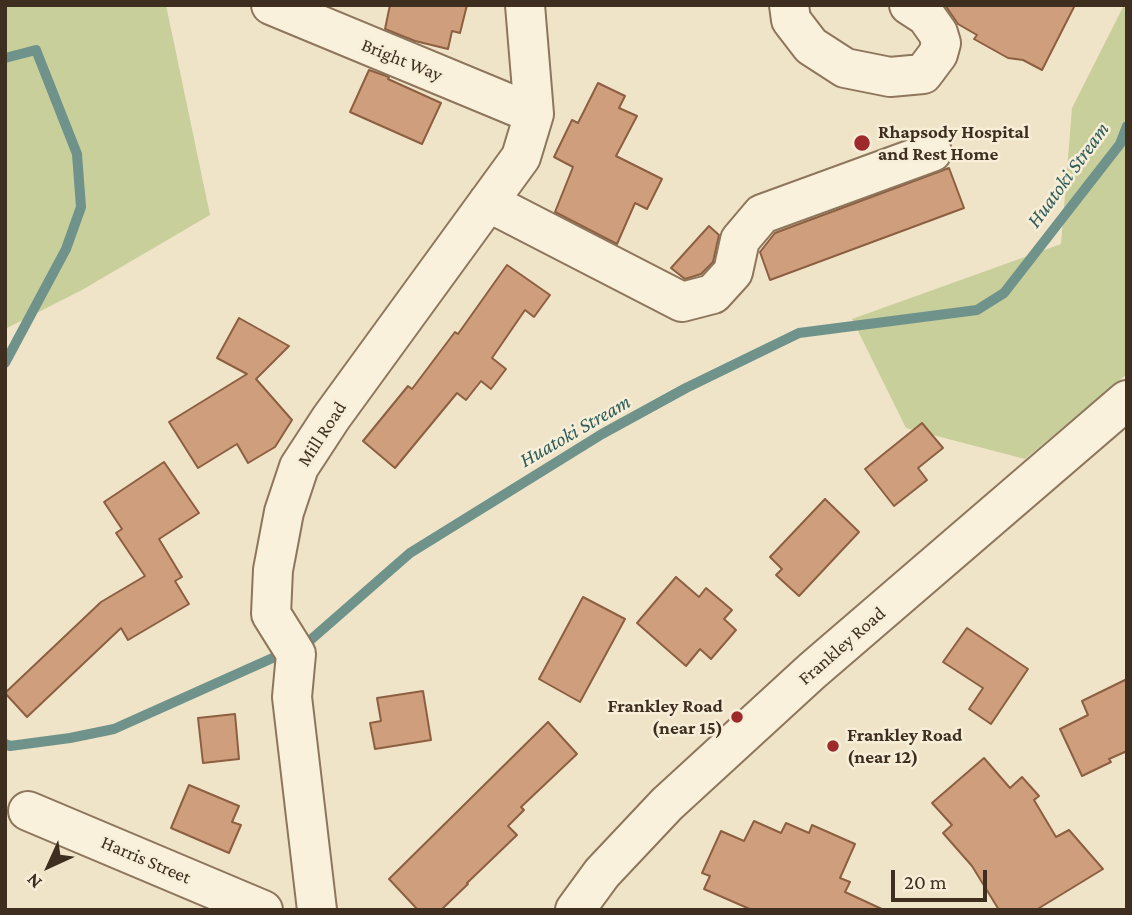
<!DOCTYPE html>
<style>
body{margin:0}
#map{position:relative;width:1132px;height:915px;overflow:hidden;background:#f0e4c8;font-family:"Crimson Pro",serif}
canvas{display:block}
.frame{position:absolute;inset:0;border:7px solid #3d2e20;pointer-events:none}
.north{position:absolute;left:14px;top:831px;width:70px;height:70px;-webkit-text-stroke:5px #f7eed8;paint-order:stroke;rotate:225deg;font-size:19px;font-weight:700;line-height:28px;text-align:center;color:#3d2e20}
.north::after{content:'';display:block;margin:auto;width:24px;height:32px;background:#3d2e20;clip-path:polygon(50% 0,100% 100%,50% 72%,0 100%)}
.scale{position:absolute;left:891px;top:870px;width:96px;height:32px;box-sizing:border-box;border:4px solid #3d2e20;border-top:0;padding-left:9px;font-size:21px;line-height:24px;white-space:nowrap;color:#3d2e20;-webkit-text-stroke:5px #f7eed8;paint-order:stroke}
</style>
<div id="map">
<canvas width="1132" height="915"></canvas>
<div class="frame"></div>
<div class="north">N</div>
<div class="scale">20 m</div>
</div>
<script>
const ctx = document.querySelector('canvas').getContext('2d');
ctx.lineJoin = 'round';
function fill(path, color) {
  ctx.fillStyle = color;
  ctx.fill(path, 'evenodd');
}
function shape(rows) {
  const path = new Path2D();
  for (const r of rows) {
    path.moveTo(r[0], r[1]);
    for (let i = 2; i < r.length; i += 2) path.lineTo(r[i], r[i + 1]);
  }
  return path;
}
function trace(path, color, width, dash) {
  ctx.strokeStyle = color;
  ctx.lineWidth = width;
  ctx.lineCap = dash ? 'butt' : 'round';
  ctx.setLineDash(dash || []);
  ctx.stroke(path);
}
function label(font, color, halo, rows, align = 'center') {
  ctx.font = font + ' "Crimson Pro",serif';
  ctx.lineWidth = 5;
  ctx.setLineDash([]);
  ctx.textBaseline = 'middle';
  ctx.strokeStyle = halo;
  ctx.fillStyle = color;
  for (const [text, x, y, turn = 0] of rows) {
    ctx.save();
    ctx.translate(x, y);
    ctx.rotate((+turn || 0) * Math.PI / 180);
    ctx.textAlign = isNaN(turn) ? turn : align;
    if (halo) ctx.strokeText(text, 0, 0);
    ctx.fillText(text, 0, 0);
    ctx.restore();
  }
}
fill(shape([
 [5,5,166,5,210,215,82,290,5,329],
 [1124,5,1127,5,1127,374,1025,459,906,428,852,319,1061,244,1072,108]
]), '#c9cf9b');
trace(shape([
 [5,58,36,50,77,154,81,207,66,249,5,363],
 [300,646,307,643,410,553,602,434,686,388,799,333,977,310,1004,293,1120,144,1127,126],
 [5,744,10,746,70,738,114,729,286,652]
]), '#6f938a', 10);
const building = shape([
 [390,5,467,5,460,33,452,31,448,49,415,41,385,29,390,5],
 [945,5,1075,5,1042,70,1023,60,1008,58,974,39,977,35,958,24,945,5],
 [369,70,389,77,388,79,441,103,422,144,350,112,369,70],
 [598,83,625,96,619,108,637,116,616,156,662,179,647,209,635,203,617,244,555,212,573,167,554,157,572,120,578,123,598,83],
 [949,168,964,208,770,280,760,252,775,233,949,168],
 [709,226,719,235,713,262,701,274,685,279,671,268,709,226],
 [507,265,550,295,534,317,525,310,492,358,506,369,491,389,481,381,466,400,457,393,395,468,363,441,408,386,412,389,455,332,458,334,507,265],
 [239,318,289,346,256,379,292,420,275,447,248,463,237,444,198,468,169,422,247,374,217,358,239,318],
 [922,423,943,448,918,468,927,480,894,506,865,469,922,423],
 [164,462,199,513,159,539,182,577,175,581,189,604,128,640,121,628,27,717,5,693,101,602,145,576,116,533,122,529,104,502,164,462],
 [825,499,859,532,799,596,776,575,782,569,770,557,825,499],
 [676,577,699,597,706,588,732,610,724,619,736,630,711,659,700,649,686,666,637,623,676,577],
 [583,597,625,619,580,702,539,679,583,597],
 [967,628,1028,669,991,724,969,709,983,688,943,662,967,628],
 [1127,679,1127,751,1109,759,1111,762,1082,776,1060,729,1088,715,1082,701,1127,679],
 [423,691,431,740,375,749,370,723,381,721,377,698,423,691],
 [235,714,239,759,203,763,198,718,235,714],
 [548,722,577,754,521,807,524,810,508,826,517,835,467,883,468,884,441,910,418,910,389,879,548,722],
 [984,758,1010,788,1022,777,1039,796,1034,800,1056,837,1069,830,1103,869,1036,910,999,910,972,866,943,833,952,825,932,803,984,758],
 [189,785,239,806,232,822,241,825,229,853,171,828,189,785],
 [754,821,781,833,786,823,809,833,812,825,855,844,840,878,850,882,845,892,884,910,752,910,704,889,710,876,702,873,721,831,744,841,754,821]
]);
fill(building, '#cf9f7d');
trace(building, '#8d5f41', 2);
const minor = shape([
 [271,5,534,114],
 [789,5,791,20,811,46,845,68,890,77,923,74,938,54,941,43,938,33,926,16,909,5],
 [488,202,682,302,713,294,733,272,740,240,762,214,932,152],
 [28,811,263,910],
 [317,910,292,697,296,654,271,614,273,570,284,512,299,467,331,418,521,157,534,114,525,5],
 [575,910,602,873,667,804,812,671,1127,400]
]);
trace(minor, '#8d765c', 42);
trace(minor, '#faf1dc', 38);
for (const [x, y, r, color] of [
 [862,143,9,"#9e2a2b"],
 [737,717,7,"#9e2a2b"],
 [833,746,7,"#9e2a2b"]
]) {
  const dot = new Path2D();
  dot.arc(x, y, r, 0, 2 * Math.PI);
  ctx.fillStyle = color;
  ctx.fill(dot);
  trace(dot, '#f7eed8', 2.5);
}
label('19px', '#3d2e20', '#f7eed8', [
 ["Bright Way",402,60,22],
 ["Mill Road",322,434,-57],
 ["Frankley Road",842,646,-41],
 ["Harris Street",146,860,23]
]);
label('bold 19px', '#3d2e20', '#f7eed8', [
 ["Rhapsody Hospital",878,132],
 ["and Rest Home",878,154],
 ["Frankley Road",723,706,"right"],
 ["(near 15)",723,728,"right"],
 ["Frankley Road",847,735],
 ["(near 12)",847,757]
], 'left');
label('italic 21px', '#2f5d5a', '#f7eed8', [
 ["Huatoki Stream",1068,175,-54],
 ["Huatoki Stream",575,431,-30]
]);
</script>
